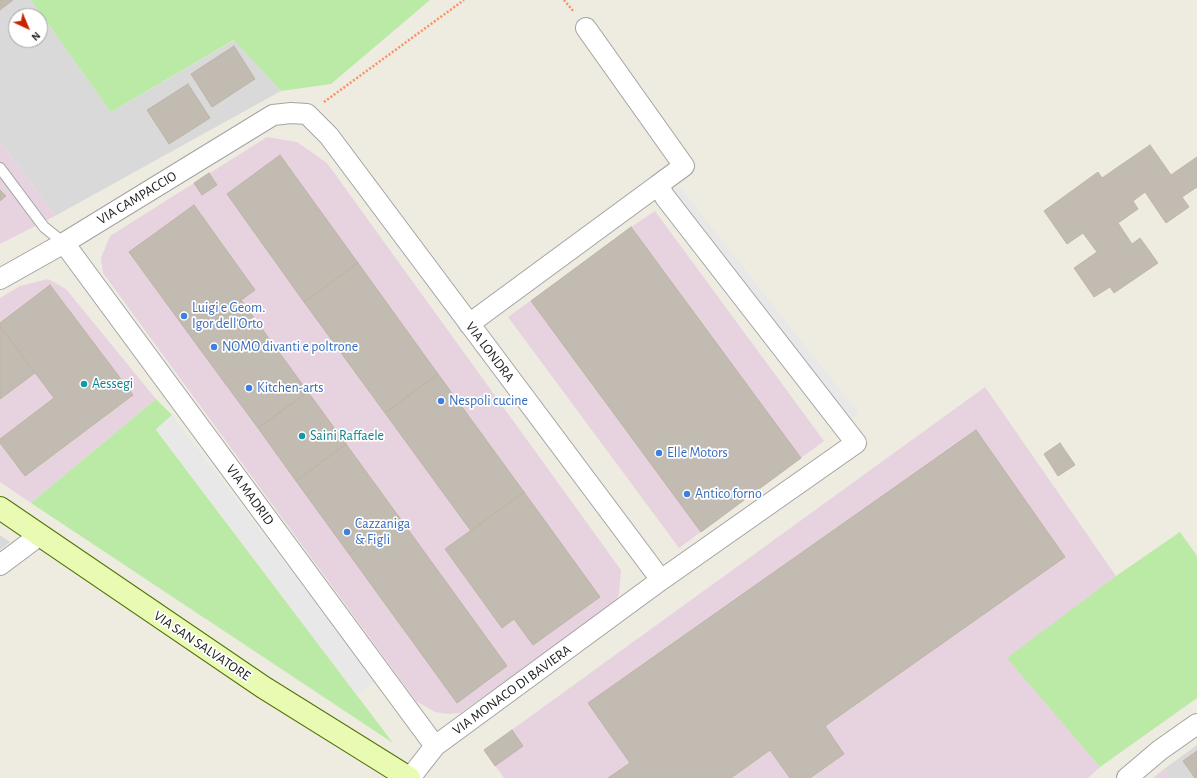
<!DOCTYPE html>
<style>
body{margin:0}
#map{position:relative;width:1197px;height:778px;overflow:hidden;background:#eeece1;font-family:"Alegreya Sans",sans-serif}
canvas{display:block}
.north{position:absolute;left:8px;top:8px;width:40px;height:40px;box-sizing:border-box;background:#fff;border:1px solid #a4a4a4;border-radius:50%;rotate:136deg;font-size:11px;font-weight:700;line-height:16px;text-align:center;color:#1c1c1c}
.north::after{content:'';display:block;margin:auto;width:14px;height:18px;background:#c82400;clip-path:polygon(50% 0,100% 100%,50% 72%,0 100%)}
</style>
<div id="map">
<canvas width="1197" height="778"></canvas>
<div class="north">N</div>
</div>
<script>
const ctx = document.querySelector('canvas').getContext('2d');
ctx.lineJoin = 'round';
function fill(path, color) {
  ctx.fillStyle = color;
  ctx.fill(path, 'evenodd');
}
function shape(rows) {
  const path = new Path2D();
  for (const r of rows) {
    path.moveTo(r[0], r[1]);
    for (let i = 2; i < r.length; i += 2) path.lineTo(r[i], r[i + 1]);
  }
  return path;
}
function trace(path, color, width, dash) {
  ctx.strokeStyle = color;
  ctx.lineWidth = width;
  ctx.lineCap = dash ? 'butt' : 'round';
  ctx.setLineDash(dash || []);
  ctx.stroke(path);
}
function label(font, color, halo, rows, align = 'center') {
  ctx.font = font + ' "Alegreya Sans",sans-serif';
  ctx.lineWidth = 3.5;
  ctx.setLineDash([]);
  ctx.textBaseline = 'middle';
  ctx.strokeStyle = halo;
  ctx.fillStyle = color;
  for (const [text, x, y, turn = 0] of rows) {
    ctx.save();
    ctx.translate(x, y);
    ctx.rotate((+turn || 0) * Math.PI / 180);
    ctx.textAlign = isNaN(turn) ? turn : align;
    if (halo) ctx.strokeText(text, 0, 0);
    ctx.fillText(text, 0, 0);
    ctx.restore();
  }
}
fill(shape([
 [0,0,31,0,111,112,235,40,281,91,55,216,0,141],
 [16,16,40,16,40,40,16,40],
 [0,535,10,542,0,550],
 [1197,745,1197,778,1171,778,1164,769]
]), '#dad9d9');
fill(shape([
 [267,137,297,142,327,163,621,570,619,594,613,607,460,713,448,714,435,712,416,701,103,273,101,258,110,236],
 [0,141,55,216,0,244],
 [655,211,824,441,679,548,508,317,631,227],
 [48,279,66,289,156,399,31,503,0,482,0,298,20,286],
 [985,387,1116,576,1008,658,1100,767,1088,778,504,778,484,750],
 [1164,769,1171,778,1153,778]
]), '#e7d3e0');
fill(shape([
 [31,0,430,0,331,84,281,91,234,40,111,112],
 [156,399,172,415,156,430,393,743,31,503],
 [1180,532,1197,556,1197,698,1100,767,1007,658,1116,576]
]), '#bbe9a6');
fill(shape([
 [680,187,859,414,841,424,665,197],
 [172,415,375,681,357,695,156,429]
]), '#e8e8e8');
const building = shape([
 [0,0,13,0,0,10,0,0],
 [234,46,255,79,212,107,191,74,234,46],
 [188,84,210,118,169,144,147,110,188,84],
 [1150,145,1171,175,1197,157,1197,187,1182,197,1189,207,1166,223,1145,192,1133,201,1138,209,1118,223,1132,244,1140,238,1158,263,1114,293,1110,287,1094,297,1074,268,1097,252,1083,233,1067,244,1044,211,1098,172,1102,178,1150,145],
 [280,155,358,263,304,302,227,194,280,155],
 [209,173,217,185,202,195,194,183,209,173],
 [0,190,6,196,0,201,0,190],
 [194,205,255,290,191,337,129,252,194,205],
 [631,227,801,458,701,532,531,301,631,227],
 [358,263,438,374,385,413,304,302,358,263],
 [50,285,133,395,25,476,0,443,0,439,54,398,0,326,0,323,50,285],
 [241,300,308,392,258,428,191,337,241,300],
 [0,326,35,373,0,399,0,326],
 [438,374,524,492,471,531,385,413,438,374],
 [308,392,346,444,296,481,258,428,308,392],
 [976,430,1065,557,825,726,844,754,810,778,790,778,770,750,731,778,608,778,630,763,588,703,976,430],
 [1060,443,1075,465,1058,476,1044,454,1060,443],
 [346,444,399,517,349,554,296,481,346,444],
 [524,492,600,597,533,645,514,619,502,628,445,549,524,492],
 [399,517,507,666,457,703,349,554,399,517],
 [512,730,523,746,495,766,484,750,512,730],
 [1197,751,1197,778,1195,778,1183,761,1197,751]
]);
fill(building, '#c2bbb1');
trace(building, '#bfb5a4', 1);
const lane = shape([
 [0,168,44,227,64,243]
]);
const street = shape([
 [586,28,684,166,658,185],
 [64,243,435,746],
 [0,279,64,243,273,115,291,113,307,114,329,136,661,580,435,746,410,778],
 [469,324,658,185,665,197,856,443,661,580],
 [0,565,40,535],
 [1127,778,1160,750,1197,724]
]);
const secondary = shape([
 [0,508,263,687,409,778]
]);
trace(lane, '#a3a3a3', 12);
trace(street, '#a3a3a3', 22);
trace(secondary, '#527303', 24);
trace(shape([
 [564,0,574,12],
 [324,102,464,0]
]), '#fb9065', 2.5, [2, 2]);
trace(lane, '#fff', 10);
trace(street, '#fff', 20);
trace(secondary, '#e9fab3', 22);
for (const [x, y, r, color] of [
 [184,316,4,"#3f7fe0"],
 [214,347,4,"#3f7fe0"],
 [84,384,4,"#0f9aa8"],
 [249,388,4,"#3f7fe0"],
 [441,401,4,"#3f7fe0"],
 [302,436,4,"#0f9aa8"],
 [659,453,4,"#3f7fe0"],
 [687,494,4,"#3f7fe0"],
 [347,532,4,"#3f7fe0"]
]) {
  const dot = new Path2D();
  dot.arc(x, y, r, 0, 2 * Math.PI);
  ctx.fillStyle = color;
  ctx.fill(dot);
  trace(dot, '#fff', 1.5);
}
label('14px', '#1c1c1c', '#fff', [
 ["VIA CAMPACCIO",137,198,-31],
 ["VIA LONDRA",490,352,53],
 ["VIA MADRID",250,495,54],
 ["VIA SAN SALVATORE",202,646,34],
 ["VIA MONACO DI BAVIERA",512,690,-36]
]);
label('14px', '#366cbe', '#fff', [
 ["Luigi e Geom.",192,308],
 ["Igor dell'Orto",192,324],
 ["NOMO divanti e poltrone",222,347],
 ["Kitchen-arts",257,388],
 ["Nespoli cucine",449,401],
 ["Elle Motors",667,453],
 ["Antico forno",695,494],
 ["Cazzaniga",355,524],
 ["& Figli",355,540]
], 'left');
label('14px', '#0d838f', '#fff', [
 ["Aessegi",92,384],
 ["Saini Raffaele",310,436]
], 'left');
</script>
